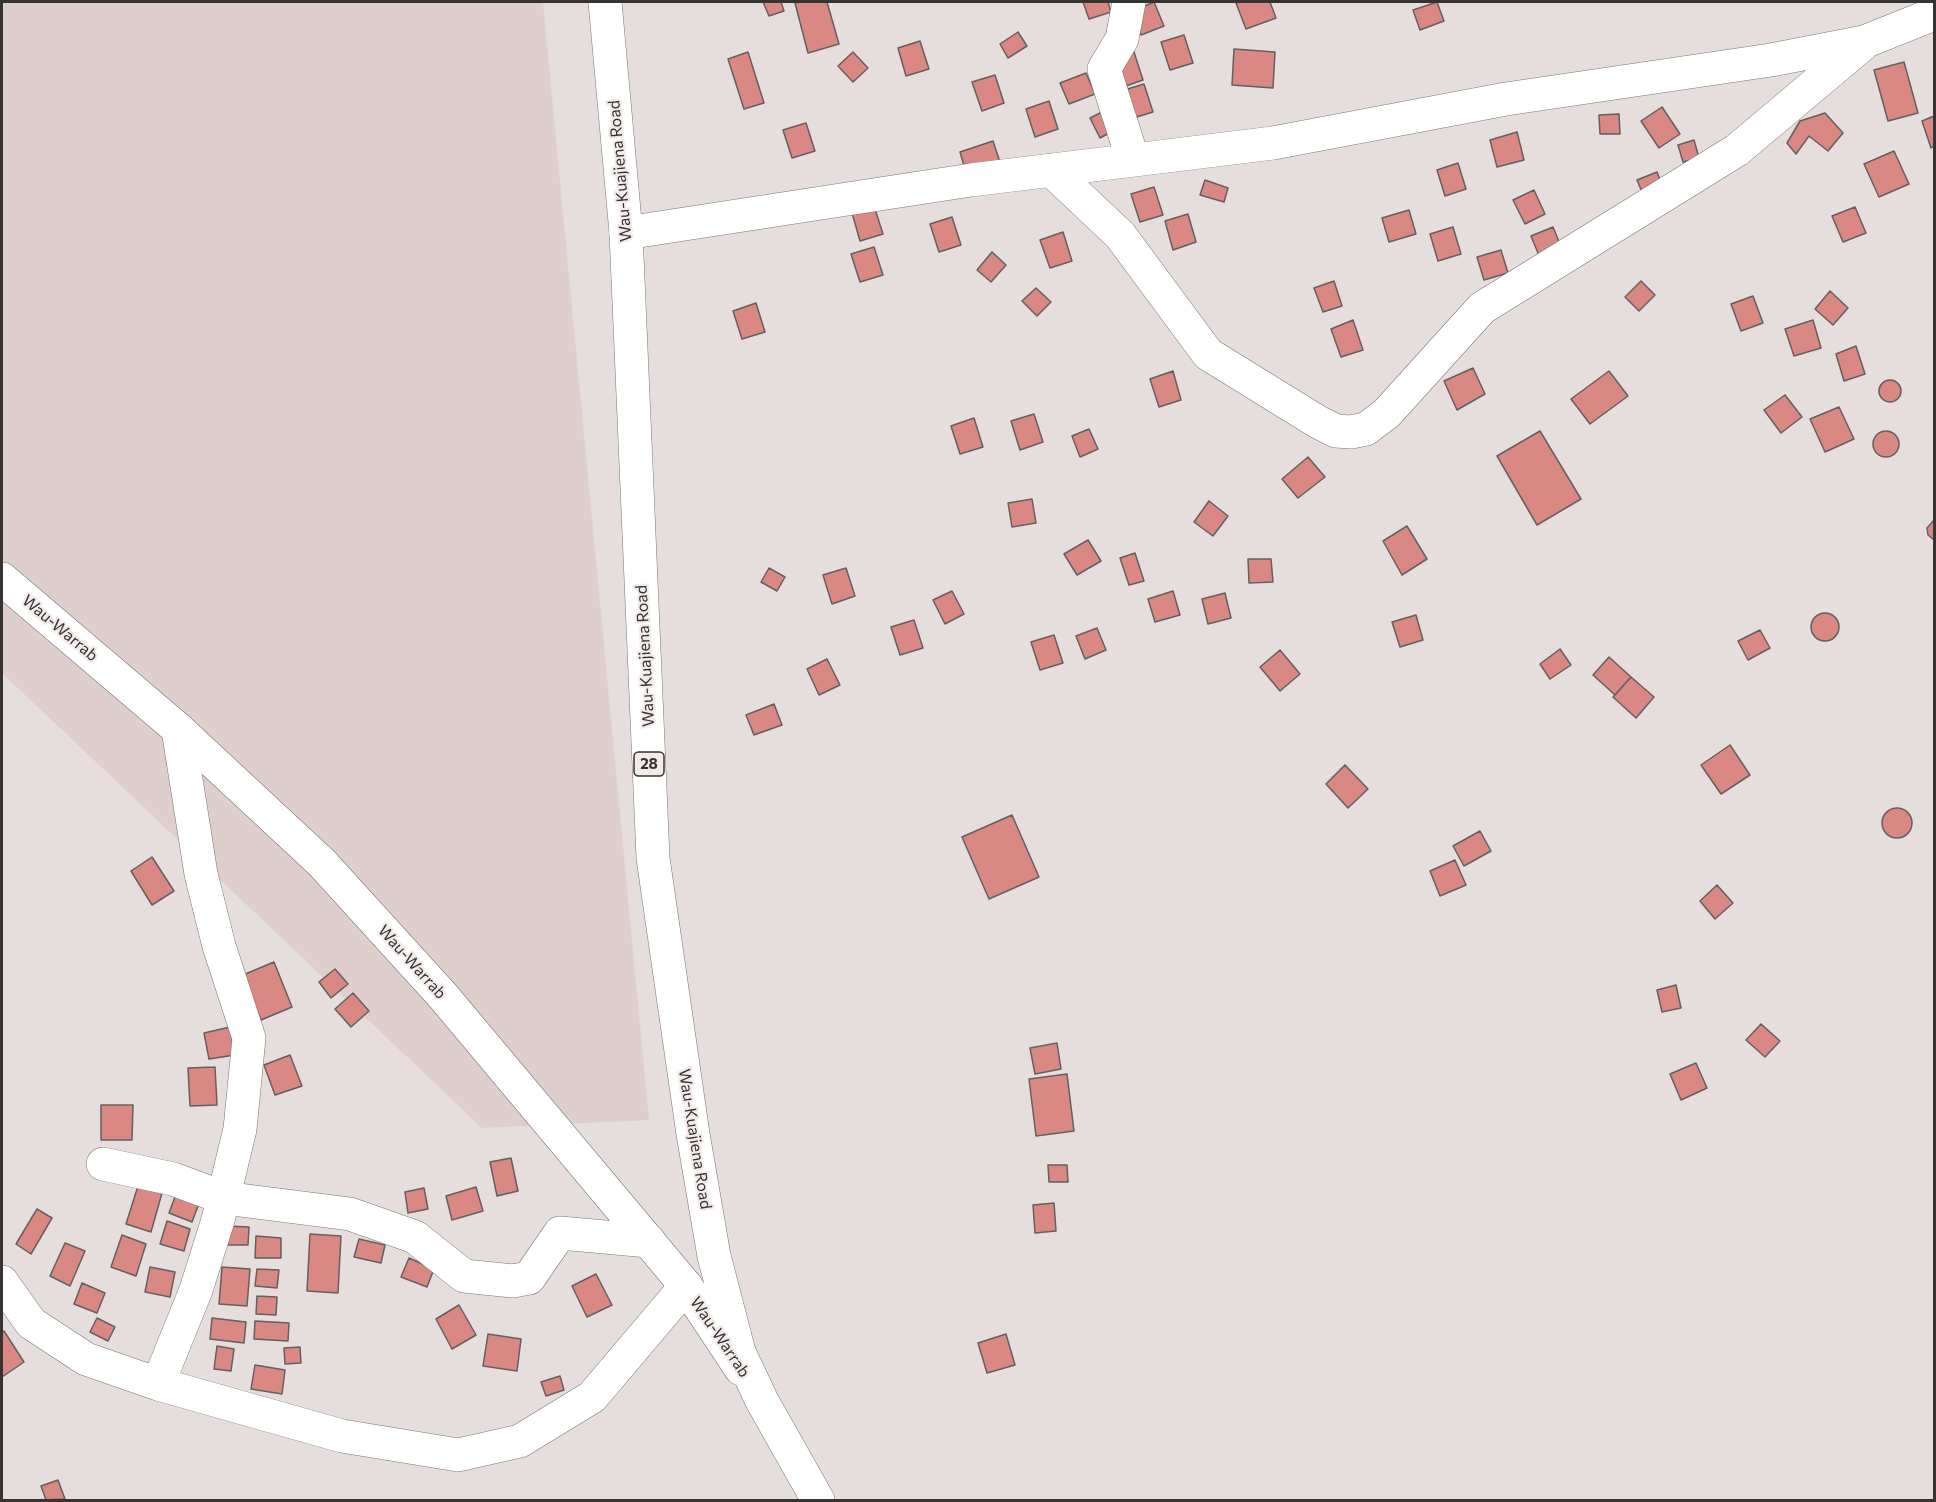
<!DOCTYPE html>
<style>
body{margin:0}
#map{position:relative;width:1936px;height:1502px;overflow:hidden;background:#e5dedd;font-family:Commissioner,sans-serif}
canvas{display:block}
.frame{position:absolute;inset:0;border:3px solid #363332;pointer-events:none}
</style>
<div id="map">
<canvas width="1936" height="1502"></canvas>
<div class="frame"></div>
</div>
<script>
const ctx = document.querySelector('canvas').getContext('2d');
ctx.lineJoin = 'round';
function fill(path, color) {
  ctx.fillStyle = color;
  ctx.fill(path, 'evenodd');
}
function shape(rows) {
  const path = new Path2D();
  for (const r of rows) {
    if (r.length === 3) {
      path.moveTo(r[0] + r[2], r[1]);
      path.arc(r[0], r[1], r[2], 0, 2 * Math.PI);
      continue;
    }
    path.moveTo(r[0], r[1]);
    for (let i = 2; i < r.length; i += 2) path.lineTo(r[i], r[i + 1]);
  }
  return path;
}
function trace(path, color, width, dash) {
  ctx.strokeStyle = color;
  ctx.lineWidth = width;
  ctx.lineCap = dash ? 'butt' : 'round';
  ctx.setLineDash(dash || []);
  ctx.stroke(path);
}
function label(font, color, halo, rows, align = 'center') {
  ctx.font = font + ' Commissioner,sans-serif';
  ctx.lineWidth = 4.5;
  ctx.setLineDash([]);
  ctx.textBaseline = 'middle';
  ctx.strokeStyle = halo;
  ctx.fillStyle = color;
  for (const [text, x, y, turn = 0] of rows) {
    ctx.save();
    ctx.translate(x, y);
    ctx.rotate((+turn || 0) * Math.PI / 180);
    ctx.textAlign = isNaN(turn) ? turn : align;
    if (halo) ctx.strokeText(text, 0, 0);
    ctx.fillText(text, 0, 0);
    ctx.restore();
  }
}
fill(shape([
 [2,2,543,2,649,1120,482,1128,2,673]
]), '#decfcd');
const building = shape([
 [763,2,781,2,784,11,769,16,763,2],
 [801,2,827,2,839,44,808,53,795,3,801,2],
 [1083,2,1108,2,1111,12,1089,19,1083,2],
 [1154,2,1164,26,1141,35,1131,12,1154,2],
 [1241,2,1270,2,1276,18,1246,29,1236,3,1241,2],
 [1437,2,1444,21,1420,30,1413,10,1437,2],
 [1018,32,1027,46,1008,58,1000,44,1018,32],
 [1184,35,1193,63,1170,70,1161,42,1184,35],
 [920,41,929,69,906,76,898,48,920,41],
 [1234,49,1275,52,1273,88,1232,85,1234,49],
 [748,52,764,103,744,109,728,59,748,52],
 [853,52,868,68,853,82,838,66,853,52],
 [1134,52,1143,80,1120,88,1111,59,1134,52],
 [1904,62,1918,113,1888,121,1874,70,1904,62],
 [1086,73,1095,94,1069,104,1060,83,1086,73],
 [995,75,1004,103,982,111,972,82,995,75],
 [1144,84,1153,112,1130,119,1121,91,1144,84],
 [1049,101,1058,129,1035,137,1026,109,1049,101],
 [1662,107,1680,134,1659,148,1641,121,1662,107],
 [1110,108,1120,127,1100,138,1090,118,1110,108],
 [1825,113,1843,133,1828,151,1809,136,1796,154,1787,143,1800,121,1825,113],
 [1619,114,1620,134,1600,134,1599,115,1619,114],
 [1934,116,1934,146,1931,148,1922,121,1934,116],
 [806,123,815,151,792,158,783,130,806,123],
 [1517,132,1524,160,1497,167,1490,140,1517,132],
 [1694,140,1699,158,1683,162,1678,145,1694,140],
 [993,141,1000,162,966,173,960,152,993,141],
 [1894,151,1909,184,1879,197,1864,164,1894,151],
 [1458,163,1466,189,1445,196,1437,170,1458,163],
 [1657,172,1664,190,1644,197,1637,180,1657,172],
 [1205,180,1228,188,1224,202,1200,195,1205,180],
 [1154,187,1163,215,1140,222,1131,194,1154,187],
 [1534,190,1545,214,1525,224,1513,200,1534,190],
 [874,206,883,234,860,241,852,213,874,206],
 [1855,207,1866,233,1843,242,1832,216,1855,207],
 [1409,210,1416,234,1389,242,1382,218,1409,210],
 [1188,214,1196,242,1173,250,1165,221,1188,214],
 [952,217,961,245,939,252,930,224,952,217],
 [1453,227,1461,254,1438,261,1430,234,1453,227],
 [1553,227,1562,249,1540,258,1531,236,1553,227],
 [1063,232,1072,261,1050,268,1040,240,1063,232],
 [874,247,883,275,860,282,851,254,874,247],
 [1501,250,1508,273,1484,280,1477,257,1501,250],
 [992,252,1006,265,991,282,977,270,992,252],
 [1334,281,1342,306,1323,312,1314,288,1334,281],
 [1641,281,1655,295,1639,311,1625,297,1641,281],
 [1036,288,1051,302,1037,316,1022,301,1036,288],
 [1830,291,1848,308,1833,325,1815,309,1830,291],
 [1753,296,1763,323,1741,331,1731,304,1753,296],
 [756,303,765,332,742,339,733,311,756,303],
 [1353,320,1363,350,1341,357,1331,329,1353,320],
 [1813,320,1821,348,1794,356,1785,329,1813,320],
 [1856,346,1865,374,1844,381,1836,354,1856,346],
 [1473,368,1485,394,1457,410,1444,381,1473,368],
 [1173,371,1181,400,1159,407,1150,379,1173,371],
 [1609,371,1628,396,1590,424,1571,399,1609,371],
 [1890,391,11],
 [1785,395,1802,417,1781,433,1764,410,1785,395],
 [1839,407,1854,439,1825,452,1810,419,1839,407],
 [1034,414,1043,442,1020,450,1011,421,1034,414],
 [974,418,983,447,960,454,951,426,974,418],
 [1089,429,1098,449,1080,457,1072,436,1089,429],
 [1886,444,13],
 [1540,431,1581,499,1537,525,1497,456,1540,431],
 [1308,457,1325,477,1298,498,1282,479,1308,457],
 [1032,499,1036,523,1012,527,1008,503,1032,499],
 [1209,501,1228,516,1213,536,1194,522,1209,501],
 [1934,520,1934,540,1928,535,1927,528,1934,520],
 [1407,526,1427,559,1402,575,1383,541,1407,526],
 [1088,540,1101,561,1077,575,1064,554,1088,540],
 [1135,553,1144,581,1129,585,1120,558,1135,553],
 [1248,559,1271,559,1273,582,1249,583,1248,559],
 [769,568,785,577,777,591,761,582,769,568],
 [846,568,855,596,832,604,823,575,846,568],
 [952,591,964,614,945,624,933,600,952,591],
 [1173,591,1180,615,1155,622,1148,599,1173,591],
 [1225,593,1231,618,1208,624,1202,599,1225,593],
 [1825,627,14],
 [1416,615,1423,640,1400,647,1392,622,1416,615],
 [914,620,923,648,900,655,891,627,914,620],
 [1097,628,1106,650,1085,659,1076,636,1097,628],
 [1760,630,1770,648,1748,660,1738,641,1760,630],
 [1054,635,1063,663,1040,670,1031,642,1054,635],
 [1560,649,1571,665,1550,679,1540,664,1560,649],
 [1280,650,1300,674,1280,691,1260,667,1280,650],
 [1609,657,1631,677,1615,695,1593,675,1609,657],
 [827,659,840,685,819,695,807,669,827,659],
 [1631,677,1654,697,1636,718,1613,697,1631,677],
 [774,704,782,725,754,735,746,715,774,704],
 [1730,745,1750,775,1721,794,1701,765,1730,745],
 [1345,765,1368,789,1348,808,1326,784,1345,765],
 [1897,823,15],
 [1012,815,1039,877,989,899,962,837,1012,815],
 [1480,831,1491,851,1464,866,1453,846,1480,831],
 [152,857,174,891,152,905,131,871,152,857],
 [1455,860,1466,885,1440,896,1430,871,1455,860],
 [1717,885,1733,903,1715,919,1700,901,1717,885],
 [274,962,292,1007,261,1020,243,975,274,962],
 [335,969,348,984,331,998,319,982,335,969],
 [1676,985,1681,1008,1662,1012,1657,990,1676,985],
 [353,993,369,1011,351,1027,335,1009,353,993],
 [1761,1024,1780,1041,1765,1057,1746,1040,1761,1024],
 [230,1027,235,1055,209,1059,204,1033,230,1027],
 [1057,1043,1061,1069,1035,1074,1030,1048,1057,1043],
 [290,1055,302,1086,275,1095,264,1065,290,1055],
 [1696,1063,1707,1088,1681,1100,1670,1074,1696,1063],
 [215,1067,217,1105,190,1106,188,1068,215,1067],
 [1067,1074,1074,1131,1036,1136,1029,1079,1067,1074],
 [101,1105,133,1105,132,1140,101,1140,101,1105],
 [511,1158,518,1191,497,1196,490,1162,511,1158],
 [1048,1165,1067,1165,1068,1182,1049,1182,1048,1165],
 [138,1186,162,1193,151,1232,126,1224,138,1186],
 [476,1187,483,1211,452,1220,446,1196,476,1187],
 [424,1188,428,1209,408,1213,405,1192,424,1188],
 [178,1189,201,1198,192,1222,169,1213,178,1189],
 [1054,1203,1056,1231,1035,1233,1033,1205,1054,1203],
 [37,1209,52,1218,31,1254,16,1244,37,1209],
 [167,1221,190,1229,184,1251,160,1244,167,1221],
 [227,1226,249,1227,248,1245,227,1245,227,1226],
 [310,1234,341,1236,338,1293,307,1291,310,1234],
 [122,1235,146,1244,136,1276,111,1267,122,1235],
 [256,1236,281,1238,281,1258,255,1258,256,1236],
 [359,1239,385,1245,381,1263,354,1257,359,1239],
 [65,1243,85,1251,70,1286,50,1276,65,1243],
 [409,1258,434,1269,427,1287,401,1277,409,1258],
 [150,1267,175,1272,170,1297,145,1292,150,1267],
 [222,1267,250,1269,247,1306,219,1304,222,1267],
 [257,1269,279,1270,277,1288,255,1286,257,1269],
 [596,1274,612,1305,587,1317,572,1286,596,1274],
 [82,1283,105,1293,97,1313,74,1304,82,1283],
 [257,1296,277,1297,276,1315,256,1314,257,1296],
 [459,1305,476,1335,452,1349,436,1319,459,1305],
 [97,1318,115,1327,108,1341,90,1332,97,1318],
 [212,1318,246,1322,244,1343,210,1339,212,1318],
 [255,1321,289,1323,288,1341,254,1339,255,1321],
 [4,1331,24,1362,2,1377,2,1332,4,1331],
 [488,1334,521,1339,517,1371,483,1366,488,1334],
 [1006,1334,1015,1365,987,1373,978,1343,1006,1334],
 [217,1346,234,1349,231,1371,214,1369,217,1346],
 [300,1347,301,1363,285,1364,284,1348,300,1347],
 [255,1365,285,1370,282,1394,251,1389,255,1365],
 [560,1376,564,1390,546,1396,541,1382,560,1376],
 [58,1480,65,1499,46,1500,41,1486,58,1480]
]);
fill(building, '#d98883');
trace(building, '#655f5f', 1.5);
const street = shape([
 [1129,2,1122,39,1104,69,1133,160],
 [1051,170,1120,235,1208,354,1318,422,1336,431,1351,432,1366,429,1387,413,1482,308,1737,150,1863,44],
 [626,233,971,180,1273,143,1506,99,1771,60,1864,42,1934,14],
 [103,1164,173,1179,224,1198,350,1214,415,1237,464,1276,513,1281,529,1278,560,1233,649,1241],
 [2,1282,31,1323,86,1359,158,1384,342,1436,458,1455,520,1441,592,1397,686,1286],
 [158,1384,196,1290,218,1220,240,1129,249,1038,219,946,201,874,178,729]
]);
const secondary = shape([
 [2,579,178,729,322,863,443,996,686,1286,741,1369]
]);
const primary = shape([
 [605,2,626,233,653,858,693,1134,714,1256,739,1352,762,1401,818,1500]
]);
trace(street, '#7b7574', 34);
trace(secondary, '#7b7574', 34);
trace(primary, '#7b7574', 34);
trace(street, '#fff', 33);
trace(secondary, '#fff', 33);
trace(primary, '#fff', 33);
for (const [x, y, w] of [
 [649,764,30]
]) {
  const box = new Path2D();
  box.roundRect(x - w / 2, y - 12, w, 24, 4.5);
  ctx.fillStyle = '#f2ebea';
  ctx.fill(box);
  trace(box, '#363332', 1.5);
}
label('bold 15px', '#363332', null, [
 ["28",649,764]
]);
label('16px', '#363332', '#f2ebea', [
 ["Wau-Kuajiena Road",620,171,-95],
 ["Wau-Warrab",60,628,40],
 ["Wau-Kuajiena Road",645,656,-93],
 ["Wau-Warrab",412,962,48],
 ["Wau-Kuajiena Road",695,1139,81],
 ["Wau-Warrab",720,1337,56]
]);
</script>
